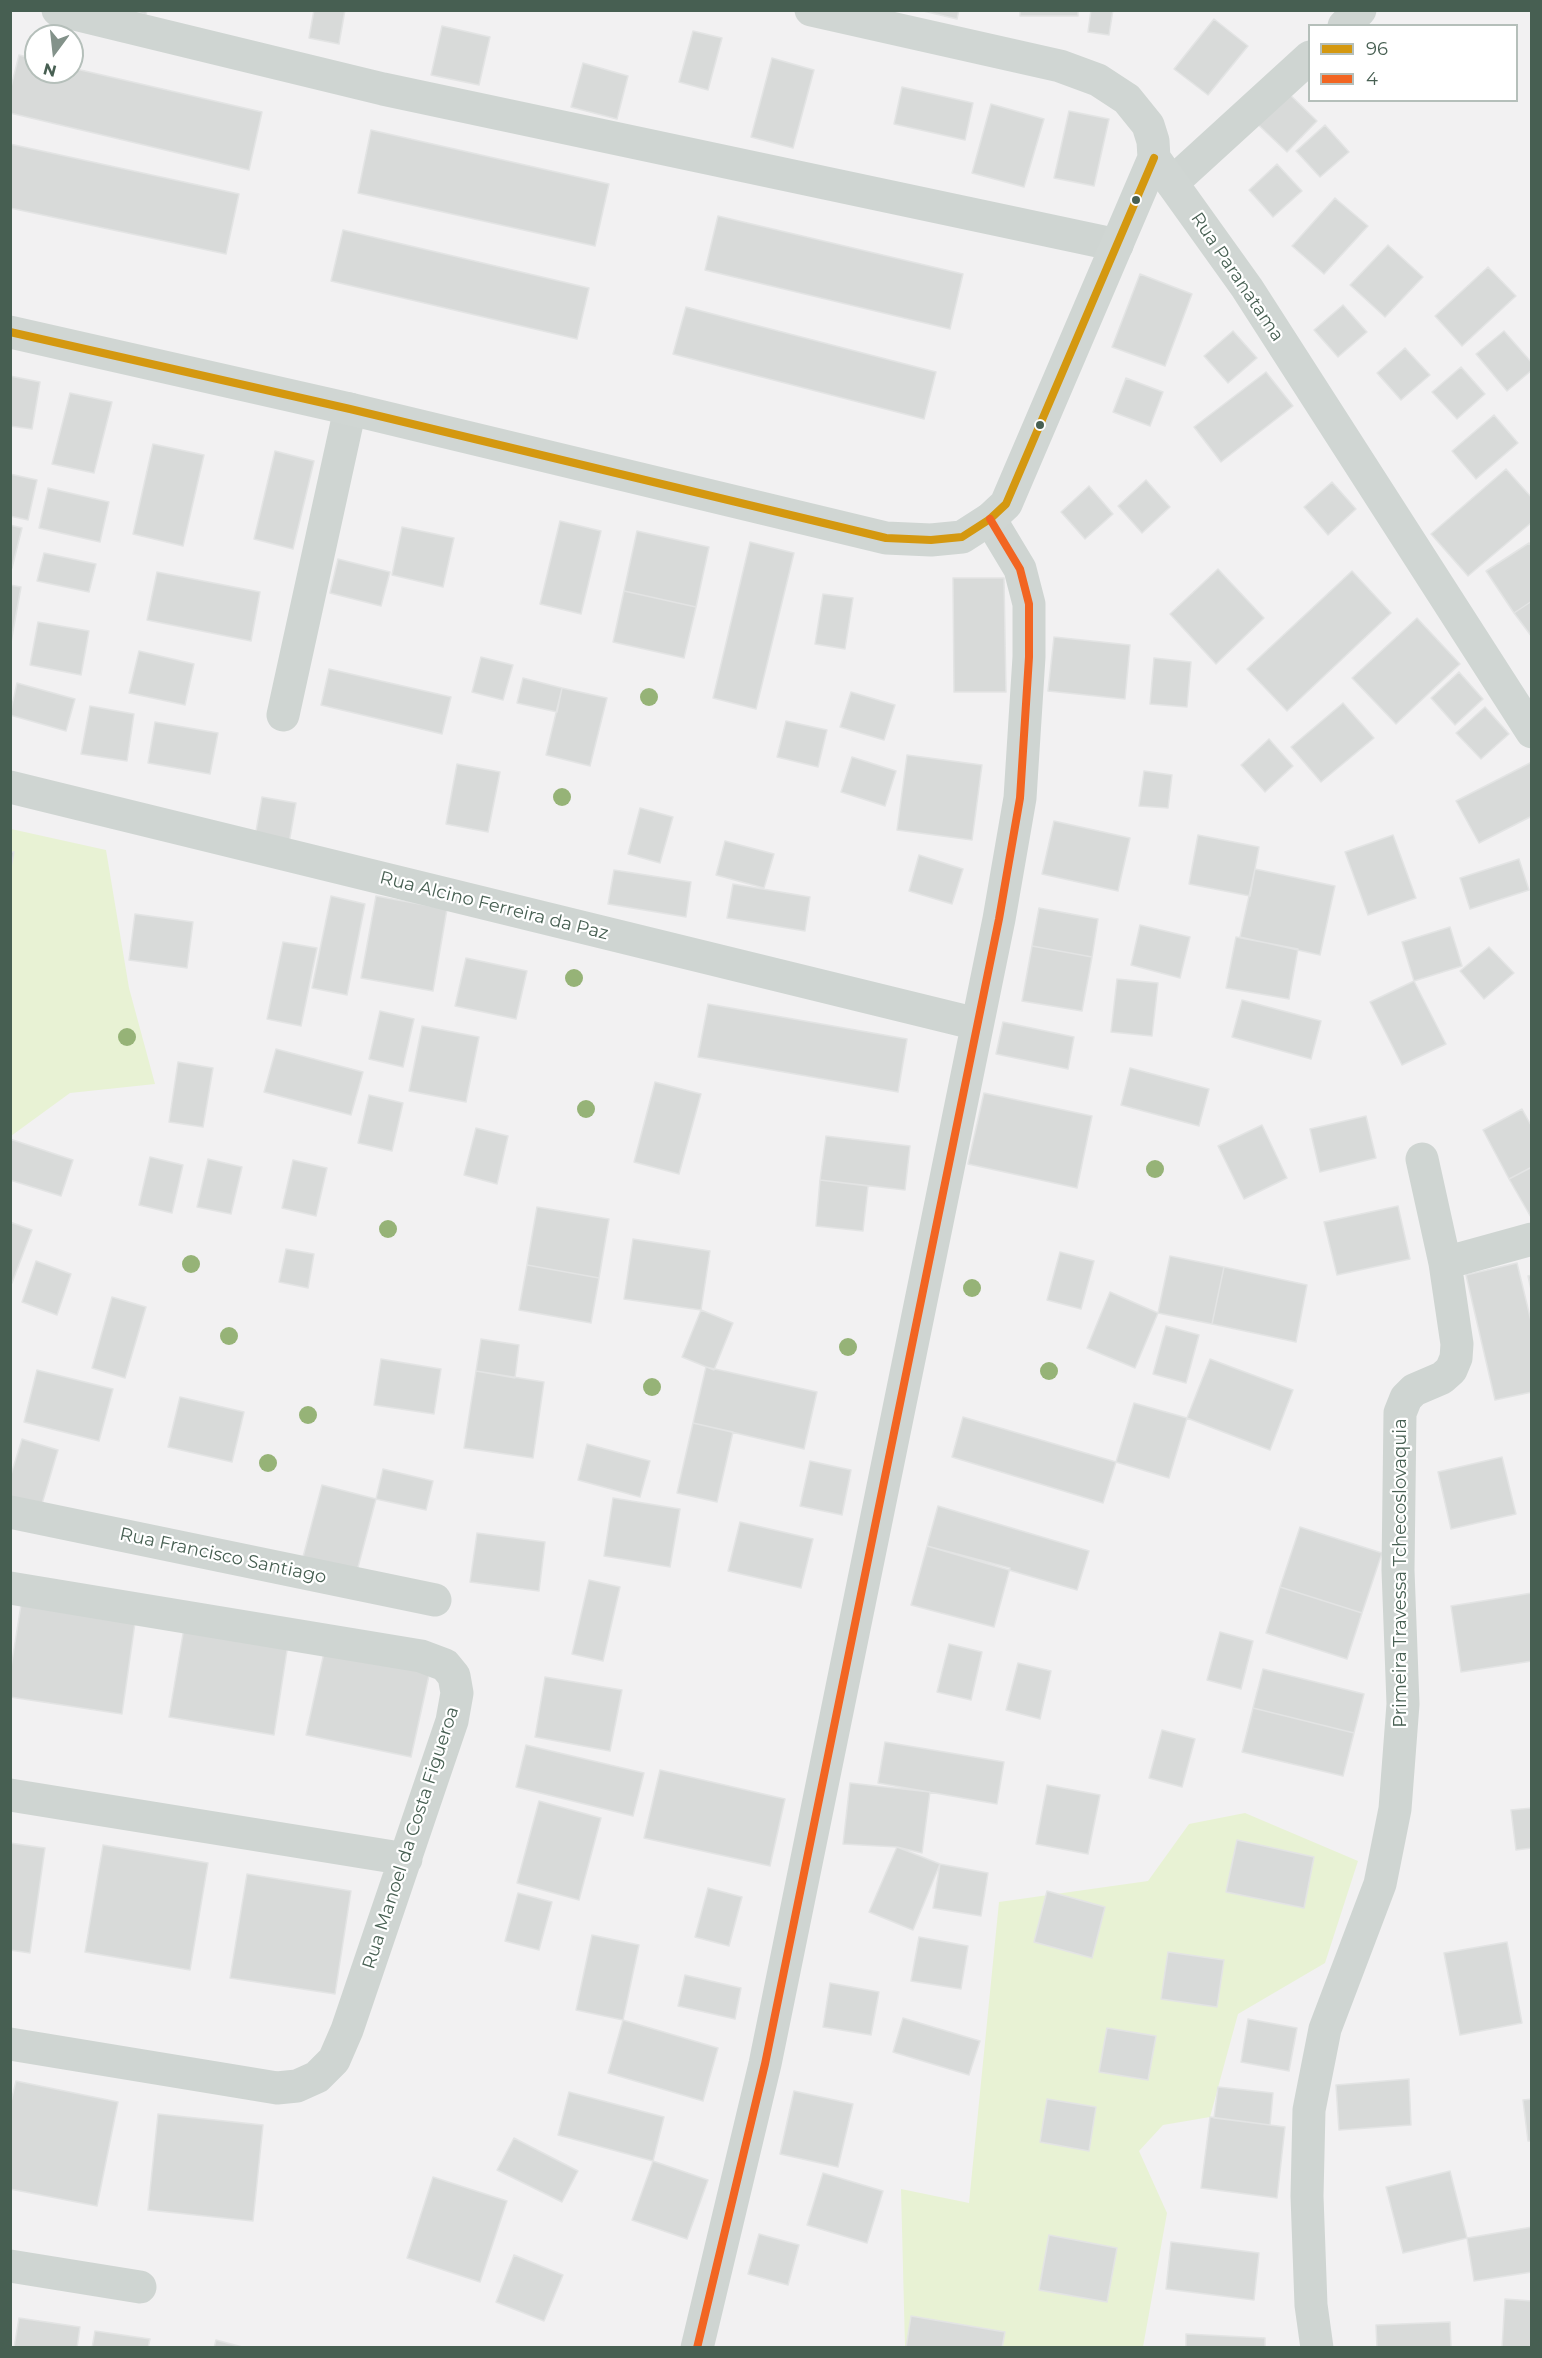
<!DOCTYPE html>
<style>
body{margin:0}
#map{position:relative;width:1542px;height:2358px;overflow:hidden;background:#f2f1f2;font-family:Montserrat,sans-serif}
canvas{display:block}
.frame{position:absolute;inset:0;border:12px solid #475f52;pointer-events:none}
.legend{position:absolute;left:1308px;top:24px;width:210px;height:78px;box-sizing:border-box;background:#fff;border:2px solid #b5bfba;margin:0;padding:8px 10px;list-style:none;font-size:18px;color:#475f52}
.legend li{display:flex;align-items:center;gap:12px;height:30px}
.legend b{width:30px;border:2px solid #b5bfba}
.north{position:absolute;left:24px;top:24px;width:60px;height:60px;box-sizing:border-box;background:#fff;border:2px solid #b5bfba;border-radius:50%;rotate:195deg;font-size:16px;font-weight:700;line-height:24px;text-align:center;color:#475f52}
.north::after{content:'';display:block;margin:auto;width:21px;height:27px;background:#83928a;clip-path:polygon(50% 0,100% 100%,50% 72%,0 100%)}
</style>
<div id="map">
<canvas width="1542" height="2358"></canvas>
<div class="frame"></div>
<ul class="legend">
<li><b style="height:8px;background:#d49810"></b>96</li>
<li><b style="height:8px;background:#f26522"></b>4</li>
</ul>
<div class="north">N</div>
</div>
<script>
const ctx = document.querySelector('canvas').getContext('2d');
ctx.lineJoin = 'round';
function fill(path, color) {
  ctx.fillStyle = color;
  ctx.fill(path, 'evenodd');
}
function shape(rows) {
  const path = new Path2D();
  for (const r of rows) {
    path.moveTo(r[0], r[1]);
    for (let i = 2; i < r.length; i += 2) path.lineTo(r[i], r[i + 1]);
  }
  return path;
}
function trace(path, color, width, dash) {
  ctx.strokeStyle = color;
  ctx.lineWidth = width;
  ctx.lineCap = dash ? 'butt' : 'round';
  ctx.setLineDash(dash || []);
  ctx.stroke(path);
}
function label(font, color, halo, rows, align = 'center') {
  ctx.font = font + ' Montserrat,sans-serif';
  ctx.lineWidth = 4.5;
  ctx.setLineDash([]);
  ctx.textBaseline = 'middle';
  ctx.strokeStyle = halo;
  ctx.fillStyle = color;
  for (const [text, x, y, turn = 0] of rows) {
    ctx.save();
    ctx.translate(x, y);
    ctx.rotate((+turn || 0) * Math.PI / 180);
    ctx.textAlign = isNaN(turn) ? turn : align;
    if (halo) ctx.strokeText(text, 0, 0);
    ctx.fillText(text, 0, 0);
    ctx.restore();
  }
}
fill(shape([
 [11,829,106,850,129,988,155,1084,70,1093,11,1136],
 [1245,1813,1358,1861,1325,1963,1238,2014,1210,2117,1163,2125,1139,2151,1167,2213,1143,2347,905,2347,901,2189,969,2203,999,1902,1148,1881,1189,1824]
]), '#e8f2d4');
const building = shape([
 [130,10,147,10,146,15,130,10],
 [314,10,345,10,339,44,309,38,314,10],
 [919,10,959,10,957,19,919,10],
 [1020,10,1078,10,1078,16,1020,16,1020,10],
 [1091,10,1113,10,1109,35,1088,32,1091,10],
 [1214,19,1248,46,1208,95,1174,69,1214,19],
 [442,26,490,37,479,85,431,75,442,26],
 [693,31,722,38,708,90,679,82,693,31],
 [19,55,36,59,36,72,72,72,72,68,262,112,249,170,10,113,10,91,19,55],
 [772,58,814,70,793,148,751,137,772,58],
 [583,63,628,76,617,119,571,107,583,63],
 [1280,85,1317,121,1287,152,1249,116,1280,85],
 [902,87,973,103,965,140,894,124,902,87],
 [991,104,1044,119,1024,187,972,173,991,104],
 [1069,111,1109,119,1094,186,1054,178,1069,111],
 [1325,125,1349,152,1320,177,1296,151,1325,125],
 [371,130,609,184,595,246,358,193,371,130],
 [10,144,239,194,226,254,10,208,10,144],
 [1277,164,1302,191,1273,217,1249,190,1277,164],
 [1335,198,1368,226,1324,274,1292,246,1335,198],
 [718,216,963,274,950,329,705,270,718,216],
 [343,230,589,288,577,339,331,281,343,230],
 [1388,245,1423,277,1385,317,1350,285,1388,245],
 [1488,267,1516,296,1462,346,1435,316,1488,267],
 [1140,274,1192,294,1165,366,1112,347,1140,274],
 [1343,305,1367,332,1338,357,1314,330,1343,305],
 [686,307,936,372,924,419,673,354,686,307],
 [1233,331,1257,358,1228,383,1204,356,1233,331],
 [1504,331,1532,363,1532,370,1507,391,1476,354,1504,331],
 [1405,348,1430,375,1401,400,1377,373,1405,348],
 [1461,367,1485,394,1457,419,1432,392,1461,367],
 [1266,372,1293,406,1221,462,1194,427,1266,372],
 [10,376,40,382,32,429,10,426,10,376],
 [1126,378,1163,392,1150,426,1113,412,1126,378],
 [70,393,112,402,94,473,52,464,70,393],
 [1494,415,1518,443,1476,479,1452,451,1494,415],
 [153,444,204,455,183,546,133,534,153,444],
 [275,451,314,461,293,549,254,539,275,451],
 [1506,469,1532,498,1532,522,1468,576,1431,534,1506,469],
 [10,474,37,480,28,520,10,516,10,474],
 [1146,480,1170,507,1142,533,1118,506,1146,480],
 [1332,482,1356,509,1328,535,1304,507,1332,482],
 [1089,486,1113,514,1085,539,1061,512,1089,486],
 [48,488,109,502,100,542,39,528,48,488],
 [560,521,601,531,581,614,540,604,560,521],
 [10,525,22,528,12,568,10,568,10,525],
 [402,527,454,538,443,587,392,575,402,527],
 [637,531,709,547,696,607,624,591,637,531],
 [750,542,794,553,756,709,713,698,750,542],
 [1529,543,1532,547,1532,601,1514,613,1486,571,1529,543],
 [44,553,96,564,89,592,37,581,44,553],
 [338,559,390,572,381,606,330,593,338,559],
 [1218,569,1264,618,1216,664,1170,614,1218,569],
 [1352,571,1391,613,1287,711,1247,669,1352,571],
 [157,572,260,592,251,641,147,620,157,572],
 [953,578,1004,578,1006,692,954,692,953,578],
 [10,585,21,587,10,648,10,585],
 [624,591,696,607,684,658,613,642,624,591],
 [823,594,853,598,845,649,815,644,823,594],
 [1532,601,1532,637,1514,613,1532,601],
 [1417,618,1460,664,1396,724,1352,678,1417,618],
 [38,622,89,631,81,675,30,665,38,622],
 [1054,637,1130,645,1125,699,1048,691,1054,637],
 [139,651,194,664,185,705,129,693,139,651],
 [481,657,513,665,503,700,472,692,481,657],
 [1154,658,1191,662,1187,707,1150,704,1154,658],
 [329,669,451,697,442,734,321,705,329,669],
 [1459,672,1483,699,1455,725,1431,698,1459,672],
 [523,678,562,688,557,712,517,703,523,678],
 [17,683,75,699,66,731,10,715,17,683],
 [562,688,607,698,590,766,546,755,562,688],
 [851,692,895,705,884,740,840,727,851,692],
 [1343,703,1374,738,1321,782,1291,747,1343,703],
 [90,706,134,714,127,761,81,754,90,706],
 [1485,707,1509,734,1481,759,1456,733,1485,707],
 [786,721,827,730,818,767,777,757,786,721],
 [155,722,218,733,210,774,148,763,155,722],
 [1269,739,1293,766,1265,792,1241,765,1269,739],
 [907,755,982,765,972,840,897,830,907,755],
 [852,757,896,771,885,806,841,792,852,757],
 [1532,762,1532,816,1479,843,1456,801,1532,762],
 [457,764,500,772,488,832,446,824,457,764],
 [1144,771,1172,775,1168,808,1139,806,1144,771],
 [262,797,296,803,289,843,255,837,262,797],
 [640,808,673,817,660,863,628,854,640,808],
 [1054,821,1130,838,1118,891,1042,874,1054,821],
 [1198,835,1259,847,1250,896,1189,884,1198,835],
 [1393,835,1416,898,1368,915,1345,852,1393,835],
 [725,841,774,854,764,888,716,875,725,841],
 [10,852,14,852,10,872,10,852],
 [919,855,963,869,952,904,909,891,919,855],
 [1519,859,1529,890,1470,909,1460,878,1519,859],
 [1255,869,1335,886,1320,955,1240,937,1255,869],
 [614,870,691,882,686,917,608,904,614,870],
 [733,884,810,897,805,931,727,918,733,884],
 [331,896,365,904,347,995,312,988,331,896],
 [376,896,447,909,433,991,361,978,376,896],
 [1039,908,1098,919,1092,957,1032,946,1039,908],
 [135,914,193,922,187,968,129,960,135,914],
 [1140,925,1190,937,1180,978,1131,965,1140,925],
 [1450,927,1462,966,1414,981,1402,942,1450,927],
 [1236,937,1298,949,1289,999,1226,988,1236,937],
 [283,942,317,948,301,1026,267,1019,283,942],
 [1032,946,1092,957,1082,1011,1022,1001,1032,946],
 [1489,947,1514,973,1484,999,1460,971,1489,947],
 [466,958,527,971,516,1019,455,1006,466,958],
 [1117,979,1158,983,1152,1036,1111,1032,1117,979],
 [1414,981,1446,1044,1402,1065,1370,1002,1414,981],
 [1242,1000,1321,1021,1311,1059,1232,1037,1242,1000],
 [708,1004,907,1039,898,1092,698,1057,708,1004],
 [380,1011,414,1019,403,1067,369,1059,380,1011],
 [1003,1022,1074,1037,1068,1069,996,1054,1003,1022],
 [422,1026,479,1037,466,1102,409,1091,422,1026],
 [276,1049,363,1072,351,1115,264,1092,276,1049],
 [178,1062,213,1068,203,1127,169,1122,178,1062],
 [1130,1068,1209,1089,1199,1126,1121,1105,1130,1068],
 [655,1082,701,1094,679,1174,634,1162,655,1082],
 [984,1093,1092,1116,1077,1188,968,1164,984,1093],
 [369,1095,403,1103,392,1151,358,1143,369,1095],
 [1522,1109,1532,1127,1532,1167,1509,1179,1483,1130,1522,1109],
 [1366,1116,1376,1158,1320,1172,1310,1129,1366,1116],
 [1262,1125,1287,1178,1244,1199,1218,1146,1262,1125],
 [476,1128,508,1136,497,1184,464,1175,476,1128],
 [826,1136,910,1146,905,1190,820,1180,826,1136],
 [10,1139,73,1160,61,1196,10,1180,10,1139],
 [150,1157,183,1165,172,1213,139,1205,150,1157],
 [208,1159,242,1167,231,1214,197,1207,208,1159],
 [293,1160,327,1168,316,1216,282,1208,293,1160],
 [1532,1167,1532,1219,1509,1179,1532,1167],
 [820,1180,868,1186,863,1231,816,1226,820,1180],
 [1398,1206,1410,1259,1337,1275,1324,1222,1398,1206],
 [537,1207,609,1219,599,1278,527,1265,537,1207],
 [10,1222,32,1230,12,1283,10,1282,10,1222],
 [633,1239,710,1251,701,1310,624,1299,633,1239],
 [286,1249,314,1254,308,1288,279,1282,286,1249],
 [1060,1252,1094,1261,1081,1309,1047,1300,1060,1252],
 [1170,1256,1224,1267,1212,1324,1158,1313,1170,1256],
 [36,1261,71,1274,57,1315,22,1302,36,1261],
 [1517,1263,1532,1325,1532,1392,1495,1400,1466,1275,1517,1263],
 [527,1265,599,1278,591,1323,519,1310,527,1265],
 [1224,1267,1307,1285,1296,1342,1212,1324,1224,1267],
 [1532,1275,1532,1294,1528,1276,1532,1275],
 [1110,1292,1158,1313,1135,1368,1087,1348,1110,1292],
 [112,1297,146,1307,125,1378,92,1368,112,1297],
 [701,1310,733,1323,714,1370,682,1357,701,1310],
 [1166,1326,1199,1335,1186,1383,1153,1374,1166,1326],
 [481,1339,519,1345,515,1378,476,1371,481,1339],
 [381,1359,441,1369,434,1414,374,1405,381,1359],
 [1210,1359,1293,1390,1270,1450,1187,1418,1210,1359],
 [706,1367,817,1392,804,1449,693,1423,706,1367],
 [37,1370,113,1389,99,1441,24,1422,37,1370],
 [476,1371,544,1382,533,1458,464,1448,476,1371],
 [180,1397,244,1412,232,1462,168,1447,180,1397],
 [1134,1403,1187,1418,1169,1478,1116,1462,1134,1403],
 [963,1417,1116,1462,1103,1503,952,1457,963,1417],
 [693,1423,733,1432,717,1502,677,1493,693,1423],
 [22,1439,58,1450,39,1514,10,1506,10,1478,22,1439],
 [587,1444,650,1461,640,1497,578,1480,587,1444],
 [1502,1457,1516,1514,1451,1529,1438,1472,1502,1457],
 [810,1461,851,1470,842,1515,800,1506,810,1461],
 [383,1469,433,1481,426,1510,376,1499,383,1469],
 [322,1485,376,1499,357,1571,303,1557,322,1485],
 [613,1498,680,1509,670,1567,604,1556,613,1498],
 [938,1506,1089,1551,1077,1590,927,1546,938,1506],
 [740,1522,813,1539,801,1588,728,1571,740,1522],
 [1300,1527,1382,1553,1362,1613,1280,1587,1300,1527],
 [477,1533,545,1542,539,1591,470,1582,477,1533],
 [927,1546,1010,1568,994,1627,911,1605,927,1546],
 [589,1580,620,1587,603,1661,572,1654,589,1580],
 [1280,1587,1362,1613,1347,1659,1266,1633,1280,1587],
 [1532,1593,1532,1661,1461,1672,1451,1606,1532,1593],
 [21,1605,135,1623,122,1714,10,1697,10,1674,21,1605],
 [184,1628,288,1644,274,1735,169,1717,184,1628],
 [1220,1632,1253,1641,1241,1689,1207,1680,1220,1632],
 [949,1644,982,1652,971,1700,937,1692,949,1644],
 [325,1648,430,1671,411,1757,306,1735,325,1648],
 [1018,1663,1051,1671,1040,1719,1006,1710,1018,1663],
 [1263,1669,1364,1694,1354,1733,1253,1708,1263,1669],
 [545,1677,622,1690,610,1751,535,1737,545,1677],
 [1253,1708,1354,1733,1343,1776,1242,1752,1253,1708],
 [1162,1730,1195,1739,1182,1787,1149,1778,1162,1730],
 [885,1742,1004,1762,997,1804,878,1783,885,1742],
 [526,1745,644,1773,633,1816,516,1787,526,1745],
 [660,1770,785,1799,770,1866,644,1838,660,1770],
 [850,1783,930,1792,922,1853,897,1847,843,1844,850,1783],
 [1047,1785,1100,1795,1088,1854,1036,1844,1047,1785],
 [539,1801,601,1818,579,1900,517,1883,539,1801],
 [1532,1808,1532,1848,1516,1850,1511,1810,1532,1808],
 [1237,1840,1314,1857,1304,1908,1226,1892,1237,1840],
 [10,1843,45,1848,30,1953,10,1950,10,1843],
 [103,1845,208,1863,190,1970,85,1952,103,1845],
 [897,1847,940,1864,913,1930,869,1912,897,1847],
 [940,1864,988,1873,981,1916,933,1908,940,1864],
 [247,1874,351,1891,335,1994,230,1978,247,1874],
 [708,1888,742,1897,729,1946,695,1937,708,1888],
 [1047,1891,1105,1907,1092,1958,1034,1942,1047,1891],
 [518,1893,552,1902,539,1950,505,1941,518,1893],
 [592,1935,639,1945,623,2020,576,2010,592,1935],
 [919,1937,968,1946,961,1989,911,1981,919,1937],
 [1507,1942,1522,2023,1460,2035,1444,1953,1507,1942],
 [1168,1952,1224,1960,1217,2007,1161,1999,1168,1952],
 [685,1975,741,1988,735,2019,678,2006,685,1975],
 [830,1983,879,1992,871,2035,823,2027,830,1983],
 [903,2018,980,2041,969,2075,893,2052,903,2018],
 [1248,2019,1297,2028,1289,2071,1241,2062,1248,2019],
 [623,2020,718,2048,703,2101,608,2073,623,2020],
 [1107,2028,1156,2036,1148,2080,1099,2072,1107,2028],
 [1409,2079,1411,2125,1339,2130,1336,2085,1409,2079],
 [16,2081,118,2102,97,2206,10,2189,10,2106,16,2081],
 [1218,2087,1273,2093,1270,2125,1214,2118,1218,2087],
 [794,2091,853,2104,838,2167,780,2154,794,2091],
 [569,2092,664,2117,653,2161,558,2135,569,2092],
 [1047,2099,1096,2107,1089,2151,1040,2142,1047,2099],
 [1532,2099,1532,2141,1528,2141,1523,2100,1532,2099],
 [158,2114,263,2125,253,2221,148,2210,158,2114],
 [1210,2117,1285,2127,1277,2198,1201,2188,1210,2117],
 [514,2138,578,2171,562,2202,497,2170,514,2138],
 [653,2161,708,2180,687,2239,632,2220,653,2161],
 [1450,2171,1467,2238,1403,2253,1386,2187,1450,2171],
 [823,2173,883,2191,867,2243,807,2225,823,2173],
 [433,2177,507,2201,480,2282,407,2258,433,2177],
 [1532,2227,1532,2272,1474,2281,1467,2238,1532,2227],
 [759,2234,799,2245,788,2285,748,2274,759,2234],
 [1049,2235,1117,2248,1107,2302,1039,2290,1049,2235],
 [1171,2242,1259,2253,1254,2300,1166,2289,1171,2242],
 [514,2255,563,2275,544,2321,496,2302,514,2255],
 [1505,2299,1532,2301,1532,2348,1502,2348,1505,2299],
 [911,2316,1005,2332,1002,2348,906,2348,911,2316],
 [19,2318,80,2327,77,2348,14,2348,19,2318],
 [1450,2322,1451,2348,1377,2348,1376,2325,1450,2322],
 [95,2331,150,2339,148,2348,92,2348,95,2331],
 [1186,2334,1265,2338,1265,2348,1186,2348,1186,2334],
 [216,2340,246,2348,214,2348,216,2340]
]);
fill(building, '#d8dad9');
trace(building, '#e3e4e4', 1.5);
trace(shape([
 [58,10,383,89,1117,245],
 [1344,26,1360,10],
 [1172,183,1310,57],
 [283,715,350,409],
 [10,787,977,1024],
 [1445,1263,1532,1239],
 [10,1512,435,1600],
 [10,1588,421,1656,445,1665,454,1676,457,1693,452,1721,347,2030,334,2060,317,2077,297,2086,277,2088,10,2044],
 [10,1795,406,1859],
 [10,2266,140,2287],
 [697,2348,765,2064,999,919,1020,798,1029,657,1029,604,1020,569,990,519],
 [1317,2348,1311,2305,1307,2196,1309,2110,1325,2029,1380,1884,1395,1809,1403,1704,1398,1570,1400,1413,1406,1398,1414,1390,1442,1378,1451,1370,1456,1358,1457,1344,1445,1263,1422,1159]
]), '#cfd5d2', 33);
trace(shape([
 [811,10,1060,66,1098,80,1127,99,1148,125,1153,141,1154,158,1247,288,1532,732],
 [10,332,350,409,886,538,931,540,962,537,990,519,1006,504,1154,158]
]), '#d0d6d3', 33);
trace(shape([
 [10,332,350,409,886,538,931,540,962,537,990,519,1006,504,1154,158]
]), '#d49810', 8);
trace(shape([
 [697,2348,765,2064,999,919,1020,798,1029,657,1029,604,1020,569,990,519]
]), '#f26522', 8);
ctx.fillStyle = '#96b377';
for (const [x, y] of [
 [649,697],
 [562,797],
 [574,978],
 [127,1037],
 [586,1109],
 [1155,1169],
 [388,1229],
 [191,1264],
 [972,1288],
 [229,1336],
 [848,1347],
 [1049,1371],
 [652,1387],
 [308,1415],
 [268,1463]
]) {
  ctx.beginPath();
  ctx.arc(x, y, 9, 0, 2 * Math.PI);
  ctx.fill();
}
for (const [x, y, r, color] of [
 [1136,200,5,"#475f52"],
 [1040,425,5,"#475f52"]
]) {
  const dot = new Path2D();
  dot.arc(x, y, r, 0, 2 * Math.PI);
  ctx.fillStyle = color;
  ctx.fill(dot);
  trace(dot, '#fff', 2);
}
label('18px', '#475f52', '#fff', [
 ["Rua Paranatama",1237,277,56],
 ["Rua Alcino Ferreira da Paz",494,906,14],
 ["Rua Francisco Santiago",223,1556,12],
 ["Primeira Travessa Tchecoslovaquia",1401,1573,-90],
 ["Rua Manoel da Costa Figueroa",411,1838,-72]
]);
</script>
